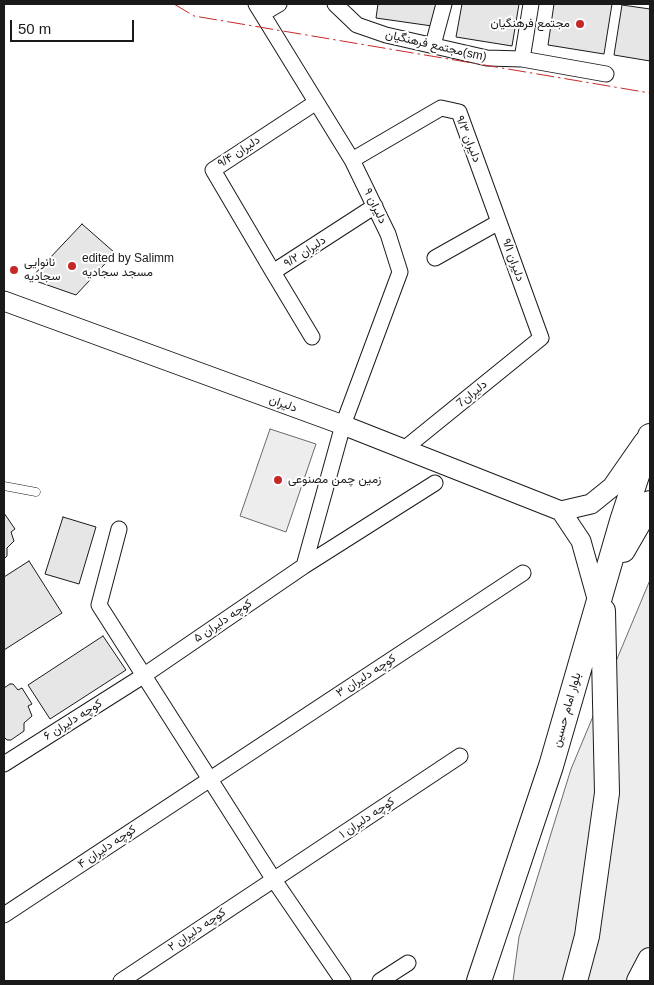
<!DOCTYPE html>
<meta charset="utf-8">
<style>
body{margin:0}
#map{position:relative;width:654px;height:985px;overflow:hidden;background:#fff;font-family:Arial,sans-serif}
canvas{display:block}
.frame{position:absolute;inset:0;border:5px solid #1a1a1a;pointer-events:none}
.scale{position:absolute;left:10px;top:20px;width:124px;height:22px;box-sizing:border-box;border:2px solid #1a1a1a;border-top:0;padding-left:6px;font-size:15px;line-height:18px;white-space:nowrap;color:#1a1a1a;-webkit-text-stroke:4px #fff;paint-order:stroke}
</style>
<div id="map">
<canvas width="654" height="985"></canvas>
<div class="frame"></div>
<div class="scale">50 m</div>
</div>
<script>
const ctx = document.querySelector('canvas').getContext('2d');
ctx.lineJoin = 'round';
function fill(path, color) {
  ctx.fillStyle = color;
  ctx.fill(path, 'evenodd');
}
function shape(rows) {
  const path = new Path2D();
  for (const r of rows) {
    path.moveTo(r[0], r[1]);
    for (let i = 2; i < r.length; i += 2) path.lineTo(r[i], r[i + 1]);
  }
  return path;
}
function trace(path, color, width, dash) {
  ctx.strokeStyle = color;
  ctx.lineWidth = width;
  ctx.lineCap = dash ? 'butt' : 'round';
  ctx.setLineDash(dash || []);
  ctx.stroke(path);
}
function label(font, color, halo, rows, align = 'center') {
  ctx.font = font + ' Arial,Vazirmatn,sans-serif';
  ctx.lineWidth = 4;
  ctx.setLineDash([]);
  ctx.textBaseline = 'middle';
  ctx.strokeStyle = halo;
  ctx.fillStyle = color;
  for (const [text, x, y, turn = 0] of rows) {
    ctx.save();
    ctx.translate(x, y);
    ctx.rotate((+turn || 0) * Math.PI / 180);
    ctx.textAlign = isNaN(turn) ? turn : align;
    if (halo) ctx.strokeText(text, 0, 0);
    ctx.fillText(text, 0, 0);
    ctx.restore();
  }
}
const built = shape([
 [270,429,316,444,286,532,240,516,270,429],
 [650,580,650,981,513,981,519,937,571,769,650,580]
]);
fill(built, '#ededed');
trace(built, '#6a6a6a', 1);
const building = shape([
 [378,4,436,4,432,26,376,18,378,4],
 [462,4,519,4,512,46,456,37,462,4],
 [554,4,612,4,604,54,548,45,554,4],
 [622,5,650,9,650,61,614,55,622,5],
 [82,224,115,253,76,295,30,279,82,224],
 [4,513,15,529,11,532,14,541,7,548,7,556,4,559,4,513],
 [63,517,96,527,79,584,45,574,63,517],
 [29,561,62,613,4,650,4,577,29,561],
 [103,636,126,670,50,719,28,685,103,636],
 [10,684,13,684,18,690,22,688,32,704,28,706,32,716,24,723,24,731,11,740,7,740,4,737,4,688,10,684]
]);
fill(building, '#e6e6e6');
trace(building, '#1a1a1a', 1);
const service = shape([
 [4,486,36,492]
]);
const minor = shape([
 [256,4,352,160,388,234,400,272,343,425,304,566],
 [335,4,357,25,386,35,487,58,522,59,606,74],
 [262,14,279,4],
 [433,45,444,4],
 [522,59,531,4],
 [352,160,441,108,459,112,499,222],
 [273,272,213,170,315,103],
 [312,337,273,272,375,206],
 [404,449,541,338,499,222,435,258],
 [119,529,99,605,274,880,343,981],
 [4,764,143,676,304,566,435,483],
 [4,915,523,573],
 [121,981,460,756],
 [380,981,408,963]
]);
const tertiary = shape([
 [4,301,343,425,561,511,581,541,598,602],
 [561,511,591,504,612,487,644,441]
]);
const primary = shape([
 [623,550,650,503],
 [479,981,551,766,622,521,650,436],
 [575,981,587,936,607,793,603,611],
 [639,981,650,960]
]);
trace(service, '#1a1a1a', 9);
trace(minor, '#1a1a1a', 17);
trace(tertiary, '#1a1a1a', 21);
trace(primary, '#1a1a1a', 26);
trace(service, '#fff', 8);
trace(minor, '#fff', 15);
trace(tertiary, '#fff', 19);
trace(primary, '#fff', 24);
trace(shape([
 [174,4,194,16,650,93]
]), '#c62828', 1, [18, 4, 2.5, 4]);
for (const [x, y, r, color] of [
 [580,24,5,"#c62828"],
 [72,266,5,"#c62828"],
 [14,270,5,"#c62828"],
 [278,480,5,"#c62828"]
]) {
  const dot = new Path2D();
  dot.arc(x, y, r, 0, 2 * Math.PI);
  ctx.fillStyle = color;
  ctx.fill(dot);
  trace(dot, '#fff', 2);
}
label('12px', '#1a1a1a', '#fff', [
 ["مجتمع فرهنگیان",570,24,"right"],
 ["edited by Salimm",82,259],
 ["مسجد سجادیه",82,273],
 ["نانوایی",24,263],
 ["سجادیه",24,277],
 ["زمین چمن مصنوعی",288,480]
], 'left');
label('12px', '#1a1a1a', '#fff', [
 ["مجتمع فرهنگیان(sm)",436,46,13],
 ["دلیران ۹/۳",468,139,68],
 ["دلیران ۹/۴",239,152,-33],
 ["دلیران ۹",375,206,64],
 ["دلیران ۹/۲",305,252,-33],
 ["دلیران ۹/۱",513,260,70],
 ["دلیران7",472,394,-39],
 ["دلیران",283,404,20],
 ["کوچه دلیران ۵",223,621,-34],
 ["کوچه دلیران ۳",366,676,-33],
 ["بلوار امام حسین",567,710,-74],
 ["کوچه دلیران ۶",73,720,-32],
 ["کوچه دلیران ۱",367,818,-34],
 ["کوچه دلیران ۴",107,847,-34],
 ["کوچه دلیران ۲",197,930,-34]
]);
</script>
